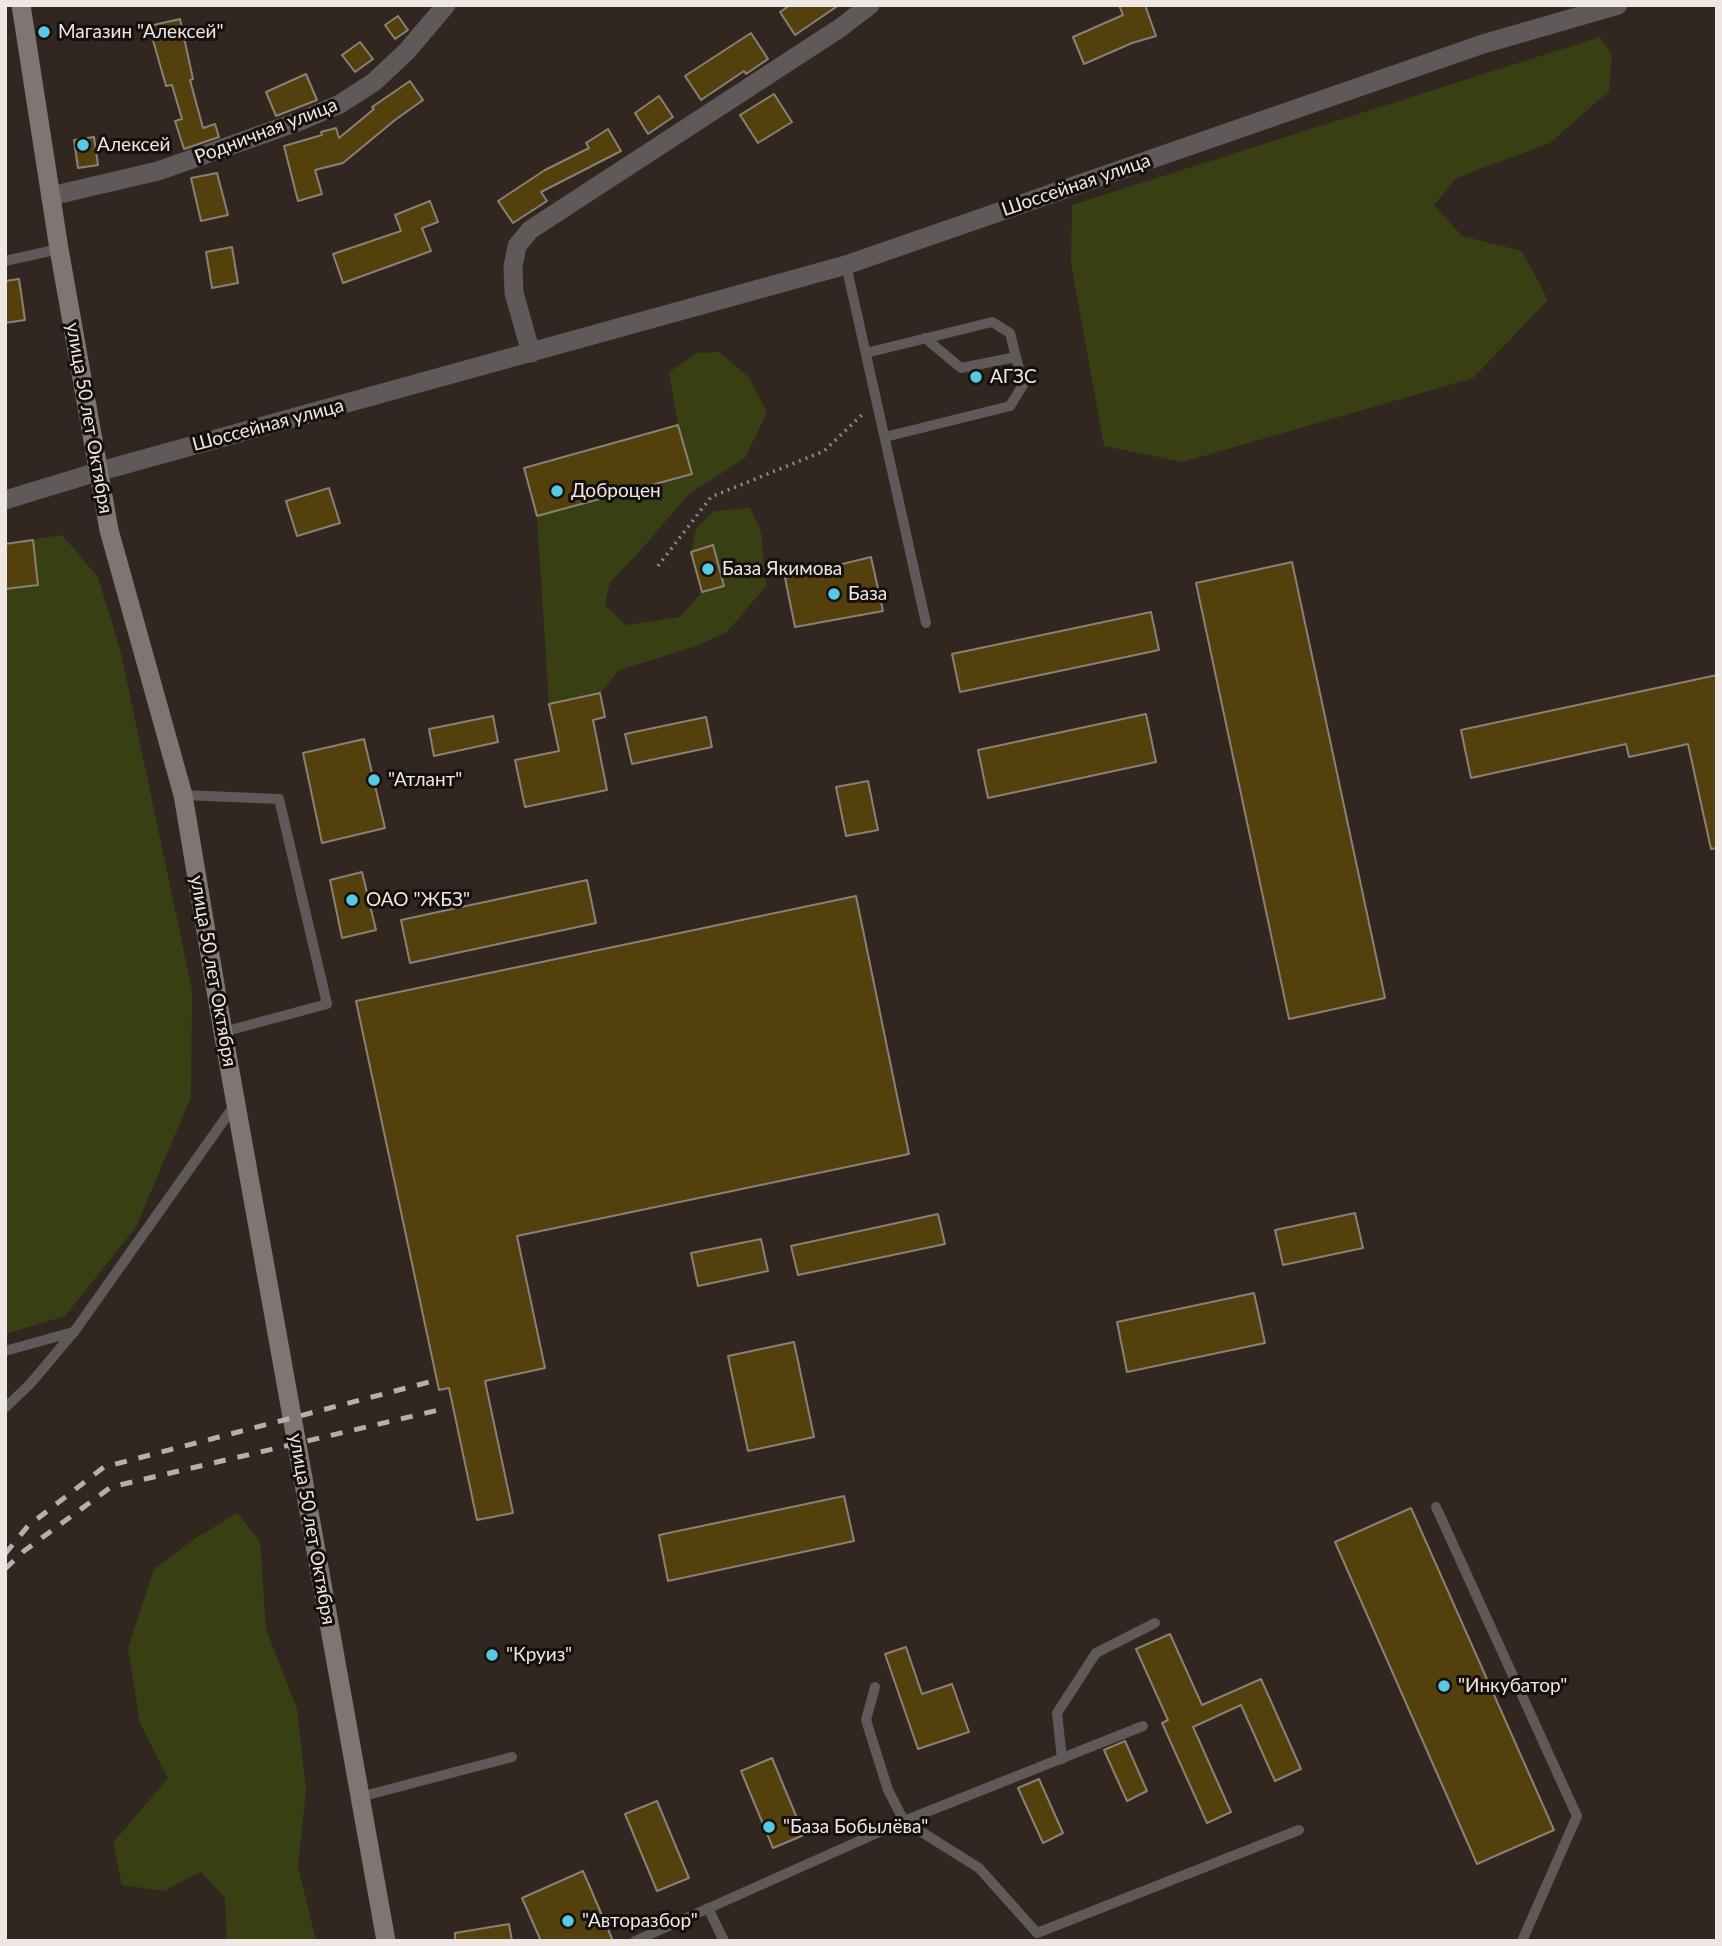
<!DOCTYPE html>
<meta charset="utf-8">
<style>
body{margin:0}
#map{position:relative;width:1722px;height:1946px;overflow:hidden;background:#312620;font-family:Lato,sans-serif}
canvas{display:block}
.frame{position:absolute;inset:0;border:7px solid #eee7e3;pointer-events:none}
</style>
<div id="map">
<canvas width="1722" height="1946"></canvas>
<div class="frame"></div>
</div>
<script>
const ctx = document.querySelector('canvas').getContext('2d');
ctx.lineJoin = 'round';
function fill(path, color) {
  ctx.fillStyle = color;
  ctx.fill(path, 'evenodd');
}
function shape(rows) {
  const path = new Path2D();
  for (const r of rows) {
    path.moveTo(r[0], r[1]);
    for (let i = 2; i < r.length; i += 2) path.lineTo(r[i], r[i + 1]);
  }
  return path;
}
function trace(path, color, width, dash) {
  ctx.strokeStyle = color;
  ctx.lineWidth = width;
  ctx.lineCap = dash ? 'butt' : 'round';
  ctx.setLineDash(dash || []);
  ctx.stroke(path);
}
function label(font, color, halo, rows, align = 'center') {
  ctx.font = font + ' Lato,sans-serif';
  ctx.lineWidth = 6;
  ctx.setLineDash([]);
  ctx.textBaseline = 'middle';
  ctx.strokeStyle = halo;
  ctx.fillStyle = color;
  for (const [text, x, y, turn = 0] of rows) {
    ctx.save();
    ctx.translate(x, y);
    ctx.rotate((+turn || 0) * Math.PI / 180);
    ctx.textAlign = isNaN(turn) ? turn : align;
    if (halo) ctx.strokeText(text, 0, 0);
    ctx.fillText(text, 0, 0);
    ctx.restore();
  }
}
fill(shape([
 [1600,37,1612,56,1609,91,1550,143,1456,178,1434,205,1462,236,1522,251,1548,300,1473,378,1183,462,1104,446,1071,263,1072,205],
 [719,352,749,377,767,412,745,458,689,494,640,551,610,582,605,605,626,625,680,617,702,592,724,585,713,546,691,552,696,529,714,511,750,508,761,532,766,586,727,632,694,647,619,670,600,693,549,704,537,517,691,474,678,425,669,372,697,353],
 [62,535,98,577,121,653,192,990,191,1097,136,1227,65,1316,5,1334,5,544],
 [237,1513,260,1541,266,1629,297,1709,306,1790,298,1866,316,1941,227,1941,225,1898,201,1872,164,1891,122,1885,113,1843,168,1778,140,1723,128,1648,154,1569,196,1538]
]), '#384013');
const building = shape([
 [790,5,839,5,795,35,780,12,790,5],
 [1119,5,1145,5,1156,36,1132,43,1084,64,1073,37,1123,15,1119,5],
 [398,16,408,30,395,39,385,25,398,16],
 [180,19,193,79,190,80,203,128,215,124,219,137,184,149,175,121,182,119,172,85,166,86,149,26,180,19],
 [751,33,768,59,746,74,744,71,701,100,685,76,751,33],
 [360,42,373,59,355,72,342,55,360,42],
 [306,74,317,100,276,116,266,92,306,74],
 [410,81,423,100,395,120,343,163,315,170,322,194,298,201,284,146,322,135,321,132,336,128,339,138,374,109,372,107,410,81],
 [774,94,792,122,758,143,740,115,774,94],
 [659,96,673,117,648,134,635,113,659,96],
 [608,129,621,151,541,192,547,201,513,223,498,201,545,170,589,148,586,143,608,129],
 [94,137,98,165,78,168,74,140,94,137],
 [217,173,228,215,201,221,191,178,217,173],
 [430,201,438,222,422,228,431,251,343,283,333,254,401,231,395,215,430,201],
 [232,247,238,283,212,288,206,252,232,247],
 [19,279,25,320,5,323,5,281,19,279],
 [678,425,692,474,537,516,524,468,678,425],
 [329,488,340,523,297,536,286,501,329,488],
 [33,540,38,585,5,589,5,544,33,540],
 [713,545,724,586,702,592,691,552,713,545],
 [871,557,883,611,795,627,785,578,871,557],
 [1292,562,1385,998,1289,1019,1196,583,1292,562],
 [1151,612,1159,650,960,692,952,654,1151,612],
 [1717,675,1717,848,1711,849,1688,744,1629,757,1626,744,1471,778,1461,730,1717,675],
 [600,693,605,717,593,720,607,790,525,807,515,760,559,751,549,704,600,693],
 [1146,714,1156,762,988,798,978,750,1146,714],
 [493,716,498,742,434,756,429,729,493,716],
 [706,717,712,747,632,764,625,734,706,717],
 [364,739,385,828,322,843,303,753,364,739],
 [868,781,878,830,846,836,836,787,868,781],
 [362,872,376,930,342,938,330,880,362,872],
 [587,880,596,923,410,963,401,920,587,880],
 [856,896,909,1154,517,1236,545,1368,485,1381,513,1513,477,1520,449,1388,439,1390,356,1001,856,896],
 [1355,1213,1363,1248,1283,1265,1275,1230,1355,1213],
 [938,1214,945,1244,798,1275,791,1246,938,1214],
 [761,1239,768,1271,698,1286,691,1253,761,1239],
 [1254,1293,1265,1343,1127,1372,1117,1322,1254,1293],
 [794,1342,814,1437,748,1451,728,1356,794,1342],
 [844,1496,854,1541,668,1581,659,1535,844,1496],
 [1411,1508,1554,1830,1477,1864,1335,1542,1411,1508],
 [1170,1634,1202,1705,1261,1679,1301,1769,1275,1781,1241,1705,1193,1727,1231,1812,1207,1823,1162,1723,1168,1720,1136,1649,1170,1634],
 [906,1647,922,1694,952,1684,969,1732,918,1749,885,1654,906,1647],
 [1125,1741,1147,1791,1127,1801,1104,1750,1125,1741],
 [772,1758,804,1835,773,1848,741,1771,772,1758],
 [1039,1779,1063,1833,1043,1843,1018,1788,1039,1779],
 [657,1801,689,1878,657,1891,625,1814,657,1801],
 [583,1871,613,1941,541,1941,522,1898,583,1871],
 [509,1924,512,1941,455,1941,455,1933,509,1924]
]);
fill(building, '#54400c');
trace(building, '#888276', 2);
trace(shape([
 [658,566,711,497,824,451,865,412]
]), '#938a85', 3.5, [2, 5]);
trace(shape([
 [5,261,59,249],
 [846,265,926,623],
 [925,338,961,368,1016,357],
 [866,353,992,322,1010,333,1023,385,1010,406,885,437],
 [183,795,279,799,327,1004,223,1032],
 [5,1351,73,1332],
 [5,1408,30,1384,74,1332,234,1106],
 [1436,1507,1577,1816,1522,1941],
 [875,1687,866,1720,888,1790,904,1821,979,1868,1037,1933,1299,1830],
 [1062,1759,1057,1713,1096,1653,1155,1623],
 [360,1797,512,1757],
 [708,1908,724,1941],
 [635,1941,904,1821,1143,1726]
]), '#605959', 10);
trace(shape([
 [51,196,158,171,300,121,340,104,374,82,407,51,446,5],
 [531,353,514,293,513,267,517,246,530,230,840,28,870,5]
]), '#605959', 19);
trace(shape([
 [5,500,97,472,846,265,1483,44,1618,5]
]), '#605959', 19);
trace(shape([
 [21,5,59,249,109,530,183,795,223,1032,386,1941]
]), '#7f7574', 19);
trace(shape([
 [5,1554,28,1526,104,1467,437,1380],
 [5,1569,24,1551,111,1487,443,1409]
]), '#b7afab', 5, [12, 12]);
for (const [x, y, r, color] of [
 [44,32,7,"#58c9e4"],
 [83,145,7,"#58c9e4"],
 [976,377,7,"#58c9e4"],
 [557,491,7,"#58c9e4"],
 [708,569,7,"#58c9e4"],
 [834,594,7,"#58c9e4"],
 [374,780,7,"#58c9e4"],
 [352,900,7,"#58c9e4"],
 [492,1655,7,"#58c9e4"],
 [1444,1686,7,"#58c9e4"],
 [769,1827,7,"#58c9e4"],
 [568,1921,7,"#58c9e4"]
]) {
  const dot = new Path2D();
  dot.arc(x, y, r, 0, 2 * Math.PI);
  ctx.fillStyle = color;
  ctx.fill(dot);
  trace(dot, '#15100e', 2.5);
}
label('19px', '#eee7e3', '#15100e', [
 ["Магазин \"Алексей\"",58,32],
 ["Алексей",97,145],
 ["АГЗС",990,377],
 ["Доброцен",571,491],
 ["База Якимова",722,569],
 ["База",848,594],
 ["\"Атлант\"",388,780],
 ["ОАО \"ЖБЗ\"",366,900],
 ["\"Круиз\"",506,1655],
 ["\"Инкубатор\"",1458,1686],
 ["\"База Бобылёва\"",783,1827],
 ["\"Авторазбор\"",582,1921]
], 'left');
label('19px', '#eee7e3', '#15100e', [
 ["Родничная улица",266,131,-21],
 ["Шоссейная улица",1076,185,-19],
 ["улица 50 лет Октября",89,418,80],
 ["Шоссейная улица",268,425,-15],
 ["улица 50 лет Октября",213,971,80],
 ["улица 50 лет Октября",312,1529,80]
]);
</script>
